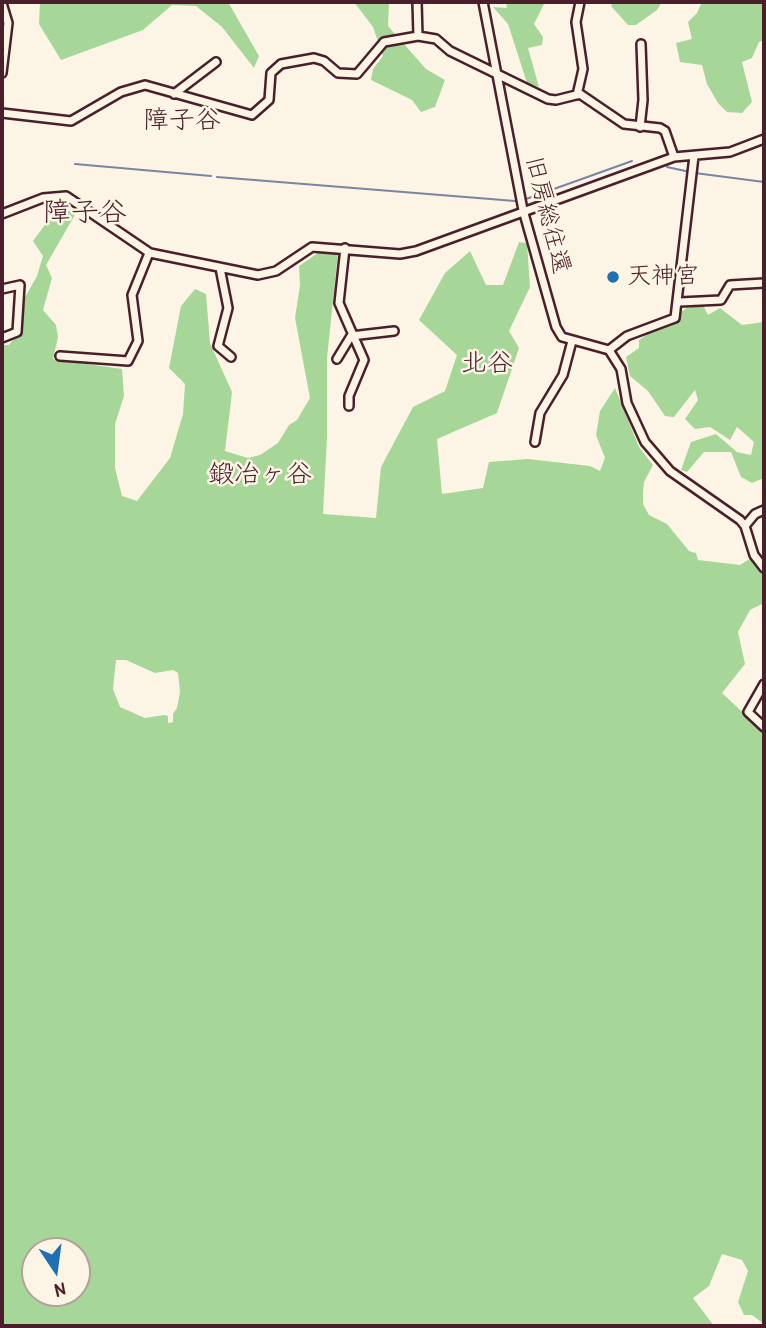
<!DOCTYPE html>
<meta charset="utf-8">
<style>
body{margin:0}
#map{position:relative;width:766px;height:1328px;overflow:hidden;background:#fcf5e5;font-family:"Patrick Hand",sans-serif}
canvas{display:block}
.frame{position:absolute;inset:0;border:4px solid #4a1f2b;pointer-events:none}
.north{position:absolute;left:21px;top:1237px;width:70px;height:70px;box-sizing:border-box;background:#fcf5e5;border:2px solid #b59f9b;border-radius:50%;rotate:167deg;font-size:19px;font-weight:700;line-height:28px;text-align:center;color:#4a1f2b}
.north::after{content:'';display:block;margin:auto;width:24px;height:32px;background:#1f6fb2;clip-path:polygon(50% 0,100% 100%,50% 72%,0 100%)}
</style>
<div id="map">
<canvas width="766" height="1328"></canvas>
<div class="frame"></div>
<div class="north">N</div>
</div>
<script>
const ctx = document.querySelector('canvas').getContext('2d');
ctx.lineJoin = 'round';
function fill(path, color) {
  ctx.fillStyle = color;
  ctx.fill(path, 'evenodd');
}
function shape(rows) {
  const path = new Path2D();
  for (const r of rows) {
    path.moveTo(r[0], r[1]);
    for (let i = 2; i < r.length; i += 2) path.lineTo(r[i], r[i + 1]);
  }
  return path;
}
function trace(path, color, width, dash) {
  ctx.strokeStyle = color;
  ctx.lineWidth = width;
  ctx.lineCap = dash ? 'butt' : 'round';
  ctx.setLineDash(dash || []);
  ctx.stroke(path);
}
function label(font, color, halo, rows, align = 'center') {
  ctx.font = font + ' "Patrick Hand","Klee One",sans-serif';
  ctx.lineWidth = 5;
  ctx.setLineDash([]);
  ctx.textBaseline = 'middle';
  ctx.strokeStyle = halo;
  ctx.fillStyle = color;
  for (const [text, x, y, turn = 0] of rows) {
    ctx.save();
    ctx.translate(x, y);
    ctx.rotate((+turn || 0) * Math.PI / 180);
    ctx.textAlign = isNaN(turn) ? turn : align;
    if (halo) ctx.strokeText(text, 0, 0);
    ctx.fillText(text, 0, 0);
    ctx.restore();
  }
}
fill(shape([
 [40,2,228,2,259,56,254,68,222,27,196,6,172,5,143,30,61,60,39,24],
 [354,2,389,2,388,26,426,69,445,80,435,107,421,112,412,100,371,80,373,69,383,56,373,27],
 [506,2,545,2,534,24,543,37,542,45,528,48,539,87,527,83,508,24,493,7,507,8],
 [612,2,662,2,657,10,636,25,628,25,611,6],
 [702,2,764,2,764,40,759,42,752,58,742,62,752,102,742,113,727,112,718,103,707,84,702,65,680,62,676,43,692,39,688,22,697,13],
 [58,207,76,213,46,265,52,278,43,310,56,325,58,337,53,359,122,369,124,396,115,424,115,468,122,496,137,501,170,458,183,414,185,384,169,368,181,306,195,289,206,294,210,343,232,392,225,451,248,458,260,455,278,443,289,425,297,420,310,398,295,318,300,285,299,266,318,253,338,253,327,358,327,437,323,514,376,518,381,467,413,407,445,391,457,355,419,320,445,273,470,251,486,285,503,285,519,242,527,243,530,287,509,331,519,348,497,413,437,439,442,494,483,488,489,462,528,459,590,466,600,471,605,458,596,435,600,411,615,388,639,447,653,465,644,482,643,493,643,504,649,515,667,524,689,551,696,553,698,560,740,565,751,558,764,573,764,603,750,610,738,632,745,664,722,693,764,732,764,1324,752,1315,744,1315,738,1302,748,1271,742,1260,722,1254,709,1286,693,1298,714,1326,2,1326,2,345,9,345,21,330,23,301,37,276,43,256,33,241],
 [116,660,126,660,155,673,173,670,178,673,180,692,177,708,173,714,173,722,168,723,168,716,164,715,145,718,120,707,113,689],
 [35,1251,77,1251,77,1293,35,1293],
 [703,305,708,315,720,308,742,325,764,322,764,478,752,483,741,477,731,452,704,452,687,472,681,470,691,442,716,434,737,452,751,455,754,442,737,427,730,440,710,427,695,429,685,419,698,400,695,390,674,417,665,416,648,391,630,376,626,357,639,348,639,340,687,308]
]), '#a7d798');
trace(shape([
 [75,164,211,176],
 [667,167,690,172],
 [695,173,764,182],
 [217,177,515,201],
 [526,199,632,161]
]), '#7886a3', 2);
const minor = shape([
 [417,2,418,36,436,39,450,51,548,99,556,100,580,94,624,124,660,128,665,131,674,157],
 [483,2,523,210,556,327,562,337,609,350,621,369,627,403,645,442,670,471,740,520,745,526,754,555,764,568],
 [2,3,8,23,2,73],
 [174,94,216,62],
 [577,95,583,69,576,22,580,2],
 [2,113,71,121,121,92,145,85,252,115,269,100,271,73,281,64,314,58,324,61,338,73,357,74,384,42,418,36],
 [640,127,643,100,641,44],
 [2,214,43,198,66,196,150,253,258,275,276,271,312,247,400,254,416,251,674,157,730,152,764,139],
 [345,248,339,303,364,360,349,396,349,406],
 [220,268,228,308,218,346,231,357],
 [2,289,20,285,17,332,2,338],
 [680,302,721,300,730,285,764,283],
 [609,350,627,336,675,318,694,156],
 [60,356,128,361,138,341,132,295,149,253],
 [337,359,351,336,394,331],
 [535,442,540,413,563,375,572,341],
 [745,526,755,514,764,510],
 [764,684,748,712,764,727]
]);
trace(minor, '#4a1f2b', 12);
trace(minor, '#fcf5e5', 7);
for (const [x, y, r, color] of [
 [613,277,7,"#1f6fb2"]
]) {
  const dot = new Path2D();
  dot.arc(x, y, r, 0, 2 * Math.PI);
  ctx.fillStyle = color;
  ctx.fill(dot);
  trace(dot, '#fcf5e5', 2.5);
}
label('24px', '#4a1f2b', '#fcf5e5', [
 ["旧房総往還",547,215,76]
]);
label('24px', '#4a1f2b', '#fcf5e5', [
 ["天神宮",627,277]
], 'left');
label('26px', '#4a1f2b', '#fcf5e5', [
 ["障子谷",182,121],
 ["北谷",487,364],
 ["鍛冶ヶ谷",260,475]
]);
label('28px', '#4a1f2b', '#fcf5e5', [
 ["障子谷",85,214]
]);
</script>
